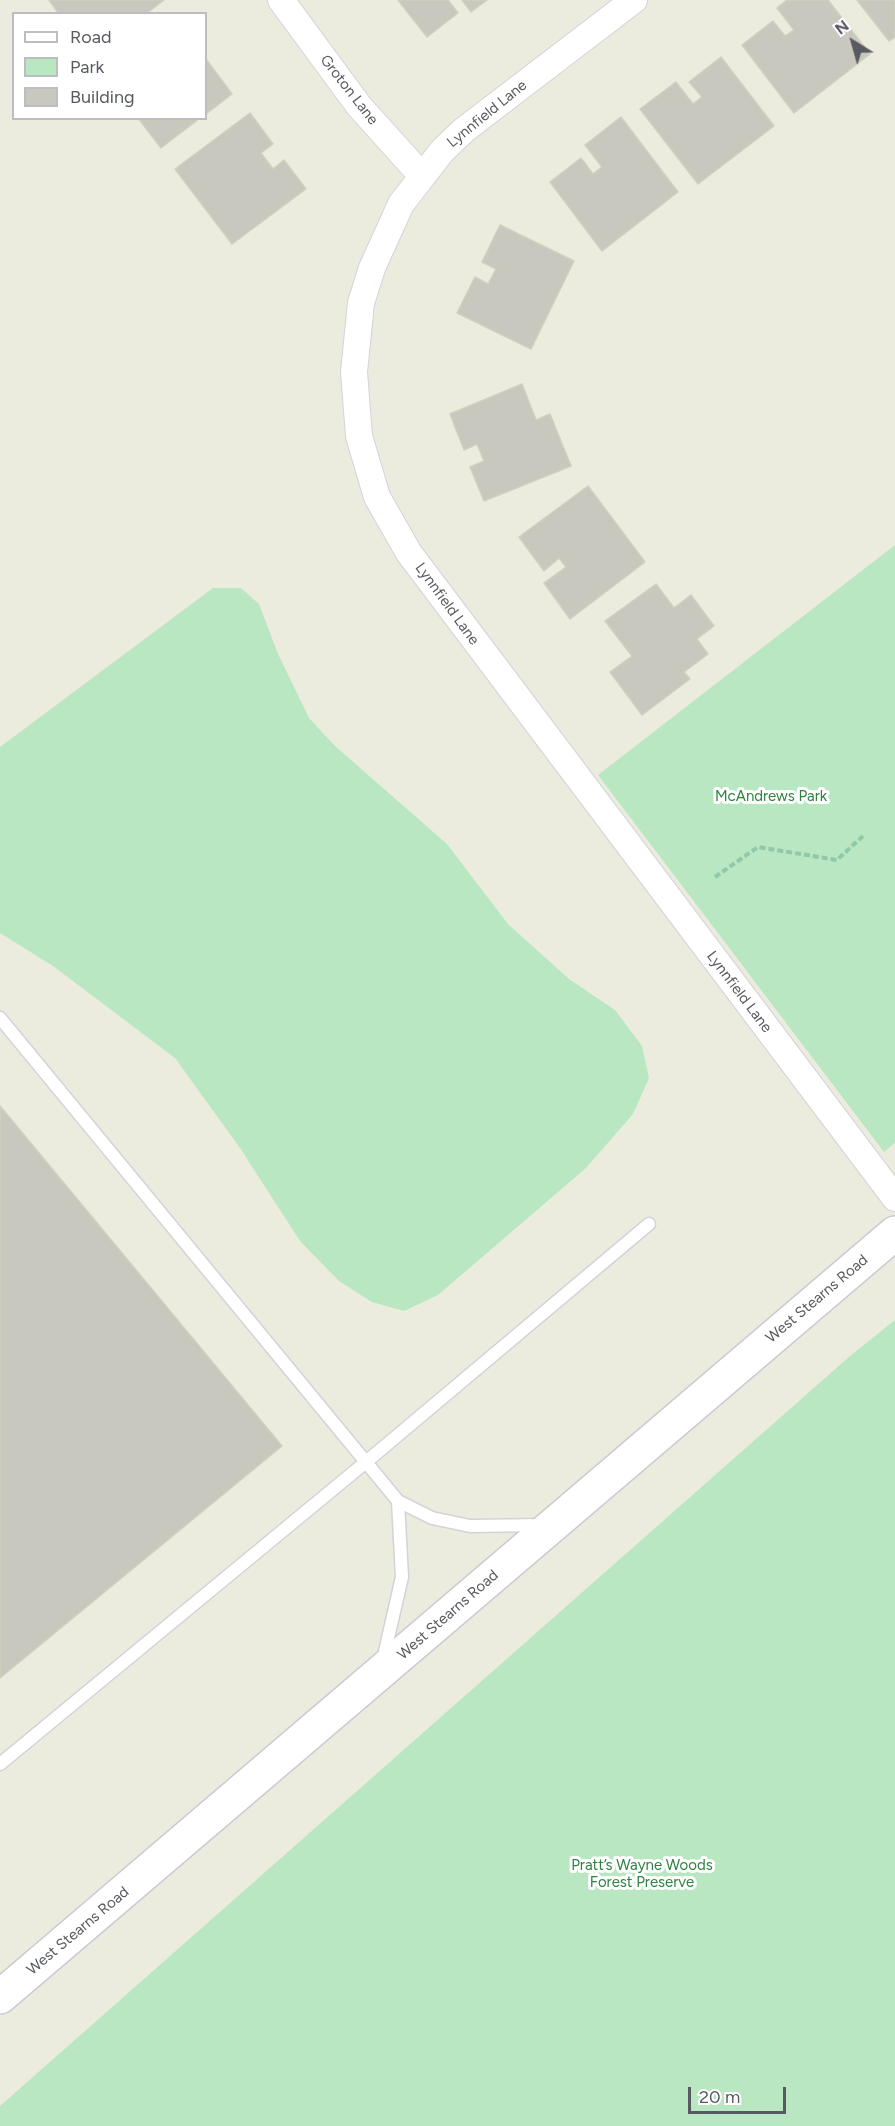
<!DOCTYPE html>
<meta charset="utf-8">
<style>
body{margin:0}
#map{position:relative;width:895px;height:2126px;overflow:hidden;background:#ececde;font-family:Figtree,sans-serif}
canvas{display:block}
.legend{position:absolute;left:12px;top:12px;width:195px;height:108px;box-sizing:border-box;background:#fff;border:2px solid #bcbdc0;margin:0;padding:8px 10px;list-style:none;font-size:18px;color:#585a61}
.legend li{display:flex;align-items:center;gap:12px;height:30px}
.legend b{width:30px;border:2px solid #bcbdc0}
.north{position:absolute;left:823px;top:12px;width:60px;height:60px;-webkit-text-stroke:4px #fff;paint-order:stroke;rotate:323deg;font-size:16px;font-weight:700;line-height:24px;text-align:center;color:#585a61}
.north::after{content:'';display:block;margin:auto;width:21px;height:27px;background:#585a61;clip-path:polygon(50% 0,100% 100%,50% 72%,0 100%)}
.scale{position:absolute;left:688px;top:2087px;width:98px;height:27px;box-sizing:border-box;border:3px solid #585a61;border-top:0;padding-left:8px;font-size:18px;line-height:21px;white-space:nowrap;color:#585a61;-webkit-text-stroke:4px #fff;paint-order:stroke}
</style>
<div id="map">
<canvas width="895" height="2126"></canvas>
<ul class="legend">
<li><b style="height:8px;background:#fff"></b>Road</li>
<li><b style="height:16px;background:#b8e7c1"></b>Park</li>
<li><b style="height:16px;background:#c9c8be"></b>Building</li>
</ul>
<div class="north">N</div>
<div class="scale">20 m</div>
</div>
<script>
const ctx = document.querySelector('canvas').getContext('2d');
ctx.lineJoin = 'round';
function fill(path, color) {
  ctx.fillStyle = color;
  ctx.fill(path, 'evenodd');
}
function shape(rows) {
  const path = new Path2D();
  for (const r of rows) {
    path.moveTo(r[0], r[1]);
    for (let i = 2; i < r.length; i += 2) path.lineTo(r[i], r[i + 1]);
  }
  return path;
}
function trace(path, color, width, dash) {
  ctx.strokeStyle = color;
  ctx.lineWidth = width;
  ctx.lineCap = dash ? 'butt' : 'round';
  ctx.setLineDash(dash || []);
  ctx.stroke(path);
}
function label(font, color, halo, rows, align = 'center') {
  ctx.font = font + ' Figtree,sans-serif';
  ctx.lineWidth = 6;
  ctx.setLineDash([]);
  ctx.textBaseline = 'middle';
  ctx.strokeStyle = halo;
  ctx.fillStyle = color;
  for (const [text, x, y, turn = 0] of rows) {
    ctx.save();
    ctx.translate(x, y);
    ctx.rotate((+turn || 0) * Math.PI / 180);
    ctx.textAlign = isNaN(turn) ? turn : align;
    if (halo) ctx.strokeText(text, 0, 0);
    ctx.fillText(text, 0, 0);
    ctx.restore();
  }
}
fill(shape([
 [895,545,895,1143,884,1152,598,775],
 [213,588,241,588,259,604,278,654,309,718,335,746,447,844,508,924,569,979,615,1010,642,1046,649,1078,633,1114,586,1168,438,1295,404,1311,372,1302,339,1281,300,1241,240,1148,175,1058,53,966,0,933,0,747],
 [895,1320,895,2126,0,2126,0,2106,850,1356]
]), '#b8e7c1');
const building = shape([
 [49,0,164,0,146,14,59,14,49,0],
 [398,0,448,0,458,13,427,37,398,0],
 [462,0,487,0,471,12,462,0],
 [787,0,828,0,870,54,794,113,742,45,773,21,785,36,794,30,777,8,787,0],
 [857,0,895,0,895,37,889,41,857,0],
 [721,57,774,126,698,184,640,109,676,82,693,104,702,97,689,82,721,57],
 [206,59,232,94,206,114,206,59],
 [250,113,273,144,261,153,273,169,284,160,306,189,232,244,175,169,250,113],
 [621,117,678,192,602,251,550,182,581,158,593,174,602,167,585,145,621,117],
 [138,118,200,118,161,148,138,118],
 [500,225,574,261,531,349,457,313,475,277,488,284,496,269,482,262,500,225],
 [522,384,536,420,550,414,571,466,484,501,470,467,484,461,477,444,464,450,450,414,522,384],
 [588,486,645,562,570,619,544,583,566,567,559,558,544,571,519,537,588,486],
 [656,584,674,608,691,595,714,626,697,639,708,654,684,672,690,679,642,715,610,672,632,656,605,621,656,584],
 [0,1106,282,1446,0,1678,0,1106]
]);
fill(building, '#c9c8be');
trace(building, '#d1cfbd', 1.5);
const service = shape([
 [0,1018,398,1501,432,1518,470,1526,543,1525],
 [383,1660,402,1577,398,1501],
 [0,1764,366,1462,649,1224]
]);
const minor = shape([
 [281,0,359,106,422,176],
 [634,0,464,130,442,151,401,204,372,268,361,303,354,372,359,436,377,497,409,553,895,1198]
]);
const secondary = shape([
 [0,1997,895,1233]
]);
trace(service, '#d2d3da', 15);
trace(minor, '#d2d3da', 28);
trace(secondary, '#cacbd4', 36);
trace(shape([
 [715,877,758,847,837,860,864,835]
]), '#91c7ab', 4, [6, 3]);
trace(service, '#fff', 12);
trace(minor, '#fff', 26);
trace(secondary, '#fff', 33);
label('15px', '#585a61', '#fff', [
 ["Groton Lane",349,90,52],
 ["Lynnfield Lane",487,114,-39],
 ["Lynnfield Lane",447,604,54],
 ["Lynnfield Lane",739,992,53],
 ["West Stearns Road",817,1299,-40],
 ["West Stearns Road",448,1615,-41],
 ["West Stearns Road",78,1931,-40]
]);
label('15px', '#2e8342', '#fff', [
 ["McAndrews Park",771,797],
 ["Pratt’s Wayne Woods",642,1866],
 ["Forest Preserve",642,1883]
]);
</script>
